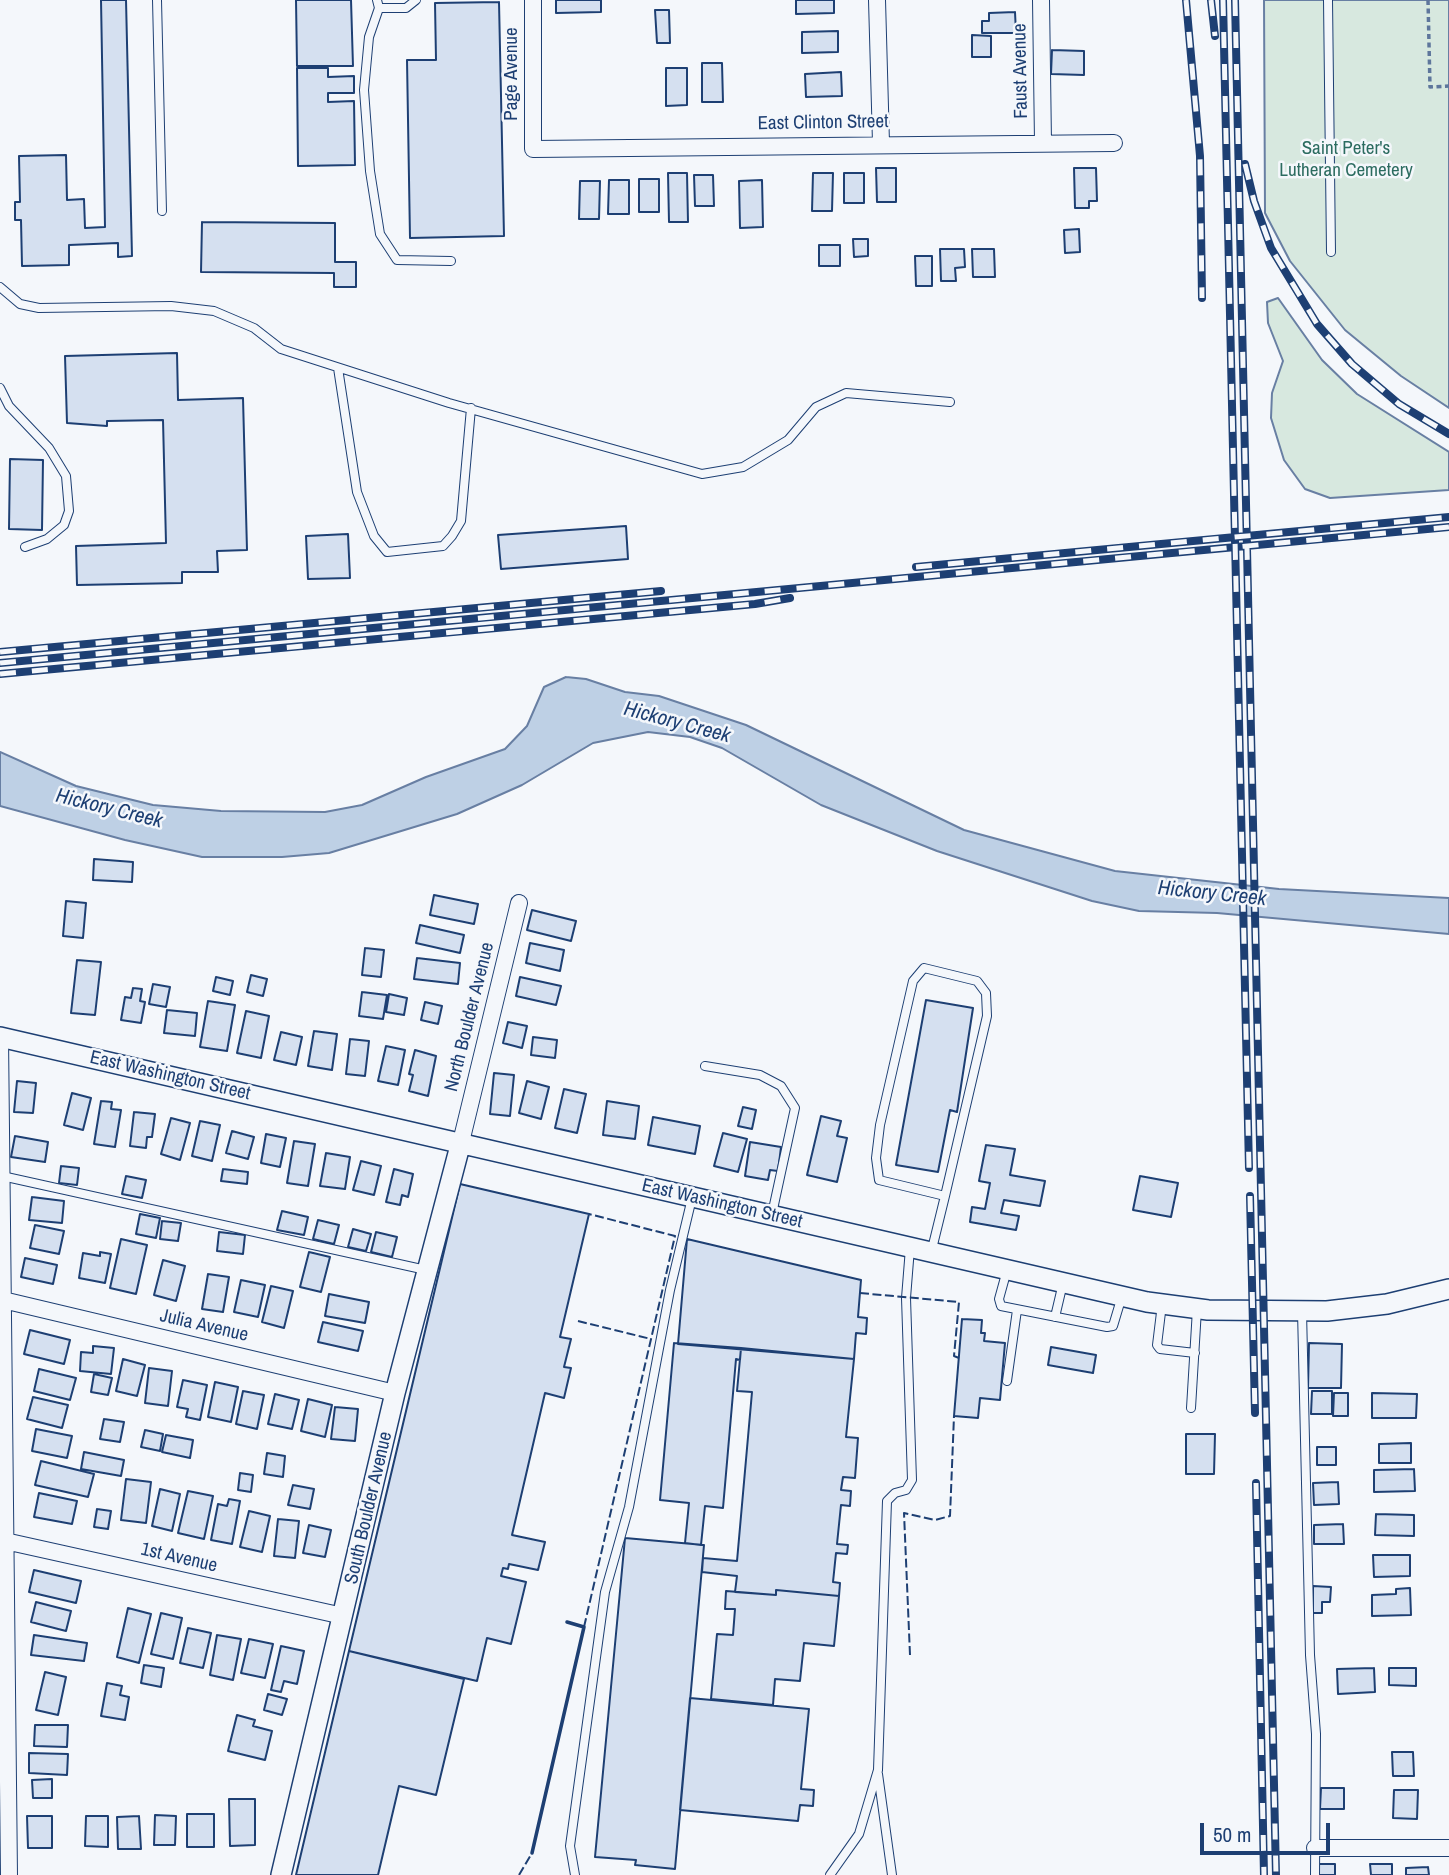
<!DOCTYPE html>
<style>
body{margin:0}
#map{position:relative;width:1449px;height:1875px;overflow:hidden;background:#f4f7fb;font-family:"Archivo Narrow",sans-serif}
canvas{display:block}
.scale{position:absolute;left:1200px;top:1823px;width:130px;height:32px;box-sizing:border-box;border:4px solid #1d3f73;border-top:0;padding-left:9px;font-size:21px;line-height:24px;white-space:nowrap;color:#1d3f73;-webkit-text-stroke:5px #f4f7fb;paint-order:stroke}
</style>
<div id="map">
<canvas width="1449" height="1875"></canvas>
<div class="scale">50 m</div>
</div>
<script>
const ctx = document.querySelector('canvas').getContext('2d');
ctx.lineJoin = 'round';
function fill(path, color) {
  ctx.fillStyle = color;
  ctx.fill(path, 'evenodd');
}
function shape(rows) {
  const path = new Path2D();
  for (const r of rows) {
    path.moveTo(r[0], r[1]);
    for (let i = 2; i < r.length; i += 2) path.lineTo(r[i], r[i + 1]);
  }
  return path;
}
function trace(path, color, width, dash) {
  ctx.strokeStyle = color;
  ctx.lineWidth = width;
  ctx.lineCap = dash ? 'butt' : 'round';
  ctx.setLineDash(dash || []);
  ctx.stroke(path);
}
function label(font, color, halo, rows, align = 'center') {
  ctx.font = font + ' "Archivo Narrow",sans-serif';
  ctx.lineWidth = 5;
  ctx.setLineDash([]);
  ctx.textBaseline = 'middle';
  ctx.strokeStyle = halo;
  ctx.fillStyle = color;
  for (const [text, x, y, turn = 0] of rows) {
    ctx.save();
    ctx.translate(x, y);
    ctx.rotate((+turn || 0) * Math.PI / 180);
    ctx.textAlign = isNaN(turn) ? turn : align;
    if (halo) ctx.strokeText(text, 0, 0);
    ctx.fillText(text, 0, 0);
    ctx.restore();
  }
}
const green = shape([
 [1264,0,1449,0,1449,408,1401,376,1345,330,1290,261,1265,213,1264,0],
 [1278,298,1322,360,1357,394,1449,452,1449,490,1330,498,1305,489,1284,460,1271,418,1272,393,1283,361,1268,323,1267,302,1278,298]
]);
fill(green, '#d7e8df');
trace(green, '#687fa3', 2);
const water = shape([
 [566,677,586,679,625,692,659,696,746,725,964,830,1115,871,1279,889,1449,898,1449,934,1217,913,1139,911,1092,901,937,851,821,805,722,748,690,737,648,732,593,743,522,785,457,814,329,853,282,857,202,857,125,840,0,806,0,752,76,786,153,805,221,811,325,812,362,805,426,777,505,749,527,726,544,687,566,677]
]);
fill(water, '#bed0e5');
trace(water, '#687fa3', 2);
const building = shape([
 [101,0,126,0,132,256,118,257,118,243,69,245,69,265,22,266,21,220,15,220,15,202,20,202,19,156,66,155,67,200,84,199,85,228,105,227,101,0],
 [296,0,351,0,353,66,297,66,296,0],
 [556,0,601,0,601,12,556,13,556,0],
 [796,0,834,0,834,13,796,14,796,0],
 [499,2,504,236,410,238,407,60,436,60,435,3,499,2],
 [655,10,669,10,670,43,657,43,655,10],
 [1015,12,1016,33,982,33,982,21,989,21,989,13,1015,12],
 [838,31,838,52,802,53,802,32,838,31],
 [972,35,991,36,991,57,972,57,972,35],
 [1052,50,1084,51,1084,75,1051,74,1052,50],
 [702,63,722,63,723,102,702,102,702,63],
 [297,68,328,68,328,77,354,76,354,93,328,93,328,102,354,101,355,165,298,166,297,68],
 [666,68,687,68,687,105,666,106,666,68],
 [841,72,842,96,806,97,805,74,841,72],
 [876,168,896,168,896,202,877,202,876,168],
 [1074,168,1096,168,1097,201,1089,201,1089,208,1075,208,1074,168],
 [668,173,687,173,688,222,669,222,668,173],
 [813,173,833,173,832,211,812,211,813,173],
 [844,173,864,173,864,203,844,203,844,173],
 [694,175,713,175,714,206,695,206,694,175],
 [639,179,659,179,659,212,639,212,639,179],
 [609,180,629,180,629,214,608,214,609,180],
 [762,180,763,227,740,228,739,181,762,180],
 [580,181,600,181,599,219,579,219,580,181],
 [202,222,335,223,335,262,356,262,356,287,334,287,334,273,201,272,202,222],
 [1079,229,1080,252,1065,253,1064,230,1079,229],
 [853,239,868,239,868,256,854,257,853,239],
 [819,245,840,245,840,266,819,266,819,245],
 [940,249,964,249,965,267,955,268,956,281,941,281,940,249],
 [972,249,994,249,995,277,973,277,972,249],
 [915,256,932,256,932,286,916,286,915,256],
 [177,353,178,400,243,398,247,550,217,551,218,572,182,572,182,583,77,585,76,546,166,543,163,420,107,421,107,426,67,423,65,356,177,353],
 [10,459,43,460,42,530,9,529,10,459],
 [626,526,628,559,501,569,498,535,626,526],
 [348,534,350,578,308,579,306,536,348,534],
 [94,859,133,862,132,882,93,880,94,859],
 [434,895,478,904,474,924,430,915,434,895],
 [66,901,86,903,83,938,63,936,66,901],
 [532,910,576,921,571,941,527,930,532,910],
 [420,925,464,935,460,953,416,943,420,925],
 [530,943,564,950,560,971,526,963,530,943],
 [365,948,384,950,381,977,362,975,365,948],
 [417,958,460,963,458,984,414,979,417,958],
 [77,960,101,962,95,1015,71,1013,77,960],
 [251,975,267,979,263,996,247,992,251,975],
 [216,977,233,981,230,995,213,991,216,977],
 [520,977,561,986,556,1005,516,996,520,977],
 [153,984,170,987,166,1007,149,1004,153,984],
 [133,988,142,989,140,1001,145,1002,141,1023,121,1020,125,997,131,998,133,988],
 [362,992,387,995,383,1019,359,1016,362,992],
 [389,994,407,998,404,1015,386,1012,389,994],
 [926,1000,973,1008,957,1112,950,1110,938,1172,896,1165,926,1000],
 [208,1001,235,1005,227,1051,200,1047,208,1001],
 [425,1002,442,1006,438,1024,421,1020,425,1002],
 [167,1010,197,1013,195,1036,164,1033,167,1010],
 [246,1011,269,1016,261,1058,237,1053,246,1011],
 [508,1022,527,1026,522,1048,503,1043,508,1022],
 [314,1031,337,1034,332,1070,308,1066,314,1031],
 [281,1032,302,1037,296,1065,274,1060,281,1032],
 [533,1037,557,1040,555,1058,531,1055,533,1037],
 [350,1039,369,1041,365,1076,346,1074,350,1039],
 [386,1046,405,1050,398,1085,378,1081,386,1046],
 [415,1050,436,1056,428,1096,409,1091,413,1075,409,1074,415,1050],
 [494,1073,514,1075,510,1116,490,1114,494,1073],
 [17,1081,36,1083,33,1113,14,1112,17,1081],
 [527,1081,549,1087,541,1119,519,1113,527,1081],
 [564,1089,586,1094,577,1133,555,1128,564,1089],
 [72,1093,91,1098,83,1130,64,1125,72,1093],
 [101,1101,112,1102,111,1109,121,1110,115,1147,94,1144,101,1101],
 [607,1101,639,1106,635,1139,603,1135,607,1101],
 [743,1107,756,1110,752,1129,738,1126,743,1107],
 [134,1112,155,1114,152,1137,147,1137,146,1148,130,1146,134,1112],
 [821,1116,841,1121,837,1136,847,1138,837,1182,807,1175,821,1116],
 [653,1117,700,1126,695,1154,648,1145,653,1117],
 [171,1118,190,1123,180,1160,161,1154,171,1118],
 [200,1121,220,1125,212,1161,192,1156,200,1121],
 [232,1131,254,1137,248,1159,226,1153,232,1131],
 [723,1133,747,1139,738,1172,714,1166,723,1133],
 [266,1134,286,1138,280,1167,261,1163,266,1134],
 [15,1136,48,1142,45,1162,11,1157,15,1136],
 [294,1141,315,1144,308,1186,287,1183,294,1141],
 [750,1142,781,1147,778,1171,770,1170,768,1180,745,1176,750,1142],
 [986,1145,1015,1149,1010,1175,1045,1181,1040,1206,1004,1200,1001,1213,1019,1216,1016,1230,970,1222,972,1207,985,1209,990,1183,979,1181,986,1145],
 [326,1153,350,1157,345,1189,320,1186,326,1153],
 [361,1161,381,1166,374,1195,353,1190,361,1161],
 [61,1166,79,1168,77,1185,59,1183,61,1166],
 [223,1169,248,1172,247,1184,221,1181,223,1169],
 [394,1169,413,1174,408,1197,402,1195,400,1205,386,1202,394,1169],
 [126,1176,146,1180,142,1198,122,1194,126,1176],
 [1140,1176,1178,1183,1171,1217,1133,1210,1140,1176],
 [460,1184,589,1214,560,1337,571,1339,564,1367,571,1368,564,1398,545,1393,512,1535,545,1542,538,1570,509,1564,508,1569,503,1568,501,1576,526,1582,511,1644,487,1638,477,1681,349,1651,460,1184],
 [32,1197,64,1201,62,1223,29,1220,32,1197],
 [282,1211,308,1217,304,1235,277,1230,282,1211],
 [140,1214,160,1218,156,1238,136,1234,140,1214],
 [318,1220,339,1225,334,1244,313,1239,318,1220],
 [162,1221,181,1223,178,1241,160,1239,162,1221],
 [35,1225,64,1231,59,1254,30,1248,35,1225],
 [353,1229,371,1234,366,1251,348,1247,353,1229],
 [219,1232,245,1235,243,1254,217,1251,219,1232],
 [376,1232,397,1237,392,1257,371,1252,376,1232],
 [121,1239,147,1245,136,1294,110,1288,121,1239],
 [687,1239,861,1280,858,1317,867,1318,866,1334,856,1333,854,1359,678,1344,687,1239],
 [100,1252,111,1254,105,1283,79,1278,83,1253,100,1256,100,1252],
 [309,1252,330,1257,321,1292,300,1287,309,1252],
 [25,1258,57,1265,53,1284,21,1277,25,1258],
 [163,1260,185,1266,176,1301,154,1295,163,1260],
 [208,1274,229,1277,223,1312,202,1309,208,1274],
 [241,1280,265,1285,258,1317,234,1312,241,1280],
 [271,1286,293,1291,284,1328,262,1322,271,1286],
 [329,1294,369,1302,365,1323,325,1316,329,1294],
 [962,1319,982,1320,981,1333,985,1333,984,1341,1005,1343,1000,1400,980,1398,978,1418,954,1416,962,1319],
 [323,1322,363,1331,358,1351,318,1342,323,1322],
 [30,1330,70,1340,64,1364,24,1354,30,1330],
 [674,1343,741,1348,740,1360,736,1359,723,1508,705,1506,701,1545,685,1543,689,1503,660,1500,674,1343],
 [1309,1343,1342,1344,1341,1388,1308,1388,1309,1343],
 [93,1346,114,1348,111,1374,80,1371,81,1352,93,1353,93,1346],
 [1051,1347,1096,1355,1093,1373,1048,1365,1051,1347],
 [741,1348,854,1359,846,1437,858,1438,855,1478,843,1477,841,1490,851,1491,850,1506,841,1505,837,1544,848,1545,847,1554,836,1553,833,1582,840,1583,839,1596,776,1590,776,1595,735,1592,737,1576,702,1572,703,1558,737,1561,752,1392,737,1391,741,1348],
 [123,1359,145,1365,137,1396,116,1391,123,1359],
 [149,1368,172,1371,168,1406,145,1403,149,1368],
 [39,1369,76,1378,70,1400,34,1391,39,1369],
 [94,1374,112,1378,108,1395,91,1392,94,1374],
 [183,1380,207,1385,200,1420,186,1417,188,1409,177,1407,183,1380],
 [215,1382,238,1387,231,1422,208,1417,215,1382],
 [243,1391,264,1395,257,1429,236,1424,243,1391],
 [1312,1391,1332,1391,1332,1414,1311,1414,1312,1391],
 [1334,1393,1348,1393,1348,1416,1333,1416,1334,1393],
 [1372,1393,1417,1394,1416,1418,1372,1418,1372,1393],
 [275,1394,299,1400,292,1429,268,1424,275,1394],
 [33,1397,68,1405,62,1428,27,1419,33,1397],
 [308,1399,332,1405,325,1437,301,1431,308,1399],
 [335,1407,358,1409,355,1441,331,1439,335,1407],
 [104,1419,124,1422,120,1442,100,1439,104,1419],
 [36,1429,72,1436,67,1458,32,1451,36,1429],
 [145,1430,163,1434,160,1451,141,1447,145,1430],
 [1186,1434,1215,1434,1214,1474,1186,1474,1186,1434],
 [166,1435,193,1440,190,1458,162,1452,166,1435],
 [1411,1443,1411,1463,1379,1463,1379,1444,1411,1443],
 [1317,1447,1336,1447,1336,1465,1317,1465,1317,1447],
 [84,1452,124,1460,121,1476,81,1469,84,1452],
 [267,1453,285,1456,283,1477,264,1474,267,1453],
 [41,1461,94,1474,88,1497,35,1485,41,1461],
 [1414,1469,1415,1491,1374,1492,1374,1470,1414,1469],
 [240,1473,253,1475,251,1492,238,1490,240,1473],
 [126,1479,151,1482,146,1523,121,1520,126,1479],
 [1338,1482,1339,1504,1314,1505,1313,1483,1338,1482],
 [293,1485,314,1489,310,1509,288,1505,293,1485],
 [160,1489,180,1494,172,1531,152,1526,160,1489],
 [188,1491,213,1496,204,1539,178,1533,188,1491],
 [39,1493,77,1501,72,1524,34,1517,39,1493],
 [229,1499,240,1501,232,1544,211,1540,218,1504,227,1506,229,1499],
 [97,1509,111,1511,108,1529,94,1527,97,1509],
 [249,1511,270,1516,262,1552,240,1547,249,1511],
 [1376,1514,1414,1515,1414,1536,1375,1535,1376,1514],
 [278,1519,299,1521,295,1558,274,1556,278,1519],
 [1343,1524,1344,1544,1314,1544,1314,1525,1343,1524],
 [309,1525,331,1530,325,1557,303,1553,309,1525],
 [625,1538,704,1545,675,1869,635,1865,636,1860,595,1857,625,1538],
 [1373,1555,1410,1555,1410,1576,1374,1577,1373,1555],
 [34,1570,81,1581,76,1603,29,1592,34,1570],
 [1313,1586,1331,1587,1330,1602,1322,1602,1322,1613,1313,1613,1313,1586],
 [1410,1588,1411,1615,1372,1616,1372,1595,1396,1594,1396,1589,1410,1588],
 [776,1590,839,1596,834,1646,804,1643,800,1681,775,1679,773,1705,711,1699,717,1634,733,1635,735,1609,725,1609,726,1591,776,1595,776,1590],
 [36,1602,71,1611,66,1631,31,1622,36,1602],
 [128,1608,151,1614,139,1663,117,1657,128,1608],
 [161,1613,182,1618,173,1659,151,1654,161,1613],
 [188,1628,211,1633,203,1668,180,1663,188,1628],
 [34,1635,87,1643,84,1661,31,1655,34,1635],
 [217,1635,241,1639,233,1680,210,1675,217,1635],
 [249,1639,273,1644,265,1678,241,1673,249,1639],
 [281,1646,304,1651,297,1684,284,1681,281,1692,271,1690,281,1646],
 [349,1651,464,1679,436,1795,399,1786,378,1875,296,1875,349,1651],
 [144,1665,164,1668,161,1687,141,1683,144,1665],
 [1374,1668,1375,1692,1338,1694,1337,1669,1374,1668],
 [1389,1668,1416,1668,1416,1686,1389,1685,1389,1668],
 [45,1672,66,1677,58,1715,36,1710,45,1672],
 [107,1683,122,1686,120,1695,129,1697,125,1720,101,1716,107,1683],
 [268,1694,287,1699,282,1715,264,1710,268,1694],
 [690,1698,809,1709,801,1789,814,1790,813,1806,800,1805,798,1821,680,1810,690,1698],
 [237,1715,255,1720,253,1726,272,1731,265,1760,228,1751,237,1715],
 [35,1725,68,1725,67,1747,34,1746,35,1725],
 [1392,1752,1413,1752,1414,1776,1393,1776,1392,1752],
 [29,1753,68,1754,67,1775,29,1773,29,1753],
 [52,1779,52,1798,33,1798,32,1780,52,1779],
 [1321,1788,1344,1788,1344,1809,1320,1809,1321,1788],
 [1394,1790,1418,1790,1417,1819,1393,1818,1394,1790],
 [229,1799,255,1799,255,1845,230,1846,229,1799],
 [187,1814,214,1814,214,1847,187,1847,187,1814],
 [155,1815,176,1816,175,1845,154,1845,155,1815],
 [27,1816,52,1816,52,1848,28,1848,27,1816],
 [86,1816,108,1816,108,1847,85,1846,86,1816],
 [139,1816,141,1849,118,1849,117,1817,139,1816],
 [1319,1864,1335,1864,1335,1875,1319,1875,1319,1864],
 [1370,1864,1392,1864,1392,1875,1371,1875,1370,1864],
 [1428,1867,1429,1875,1406,1875,1406,1868,1428,1867]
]);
fill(building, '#d5e0f0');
trace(building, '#1d3f73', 2);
const service = shape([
 [157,0,162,211],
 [377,0,379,8,406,8,416,0],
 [1328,0,1331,252],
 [379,8,369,37,364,90,370,171,380,234,397,260,451,261],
 [0,287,20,304,39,308,171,306,214,311,254,328,281,349,449,403,702,474,743,467,788,440,816,407,846,393,950,402],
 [338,368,357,492,374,536,387,552,443,546,452,536,461,521,471,408],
 [0,388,9,406,49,448,66,476,69,511,64,525,47,539,25,547],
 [705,1066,760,1075,781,1086,795,1108,772,1214],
 [2,1176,426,1270],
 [931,1253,945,1196,987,1016,986,993,977,981,924,968,913,981,880,1125,876,1158,879,1180,945,1196],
 [1007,1270,999,1299,1001,1306,1107,1327,1113,1326,1122,1296],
 [1162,1304,1157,1345,1160,1349,1195,1353],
 [1302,1311,1310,1655,1316,1734,1315,1875],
 [1055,1317,1063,1283],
 [1007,1381,1017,1310],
 [1191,1408,1197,1309],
 [878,1774,892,1875],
 [575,1875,570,1846,605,1592,629,1507,670,1290,692,1198],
 [830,1875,859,1834,878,1770,887,1501,895,1493,906,1490,912,1480,906,1298,910,1248]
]);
const minor = shape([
 [533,0,533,149,1114,143],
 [877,0,881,143],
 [1041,0,1043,142],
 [0,1037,9,1875],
 [461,1142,519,903],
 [3,1300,395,1393],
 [5,1541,343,1616],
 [1315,1848,1449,1848]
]);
const tertiary = shape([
 [0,1037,1147,1302,1208,1310,1327,1311,1387,1304,1449,1289],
 [281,1875,395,1393,461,1142]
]);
trace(service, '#1d3f73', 10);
trace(minor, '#1d3f73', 18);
trace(tertiary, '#1d3f73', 22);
trace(shape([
 [1428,0,1430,87,1449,86]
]), '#5e769c', 3.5, [5, 3.5]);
trace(service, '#f4f7fb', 8);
trace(minor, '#f4f7fb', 16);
trace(tertiary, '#f4f7fb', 19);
const rail = shape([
 [1186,0,1200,156,1202,298],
 [1211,0,1215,36],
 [1223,0,1249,1168],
 [1235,0,1276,1875],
 [1245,164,1254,201,1271,248,1317,324,1352,364,1399,404,1449,434],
 [916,567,1449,517],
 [0,652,661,591],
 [0,663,1449,527],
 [0,674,755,604,790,598],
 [1250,1196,1255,1413],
 [1256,1483,1264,1875]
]);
trace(rail, '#1d3f73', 8);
trace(rail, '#f4f7fb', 5, [16]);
trace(shape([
 [860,1293,959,1302,954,1356,959,1358],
 [578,1321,651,1339],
 [584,1627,675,1236,589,1214],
 [910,1655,904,1513,935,1520,950,1516,954,1416],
 [519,1875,532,1853]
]), '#1d3f73', 2, [9, 3.5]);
trace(shape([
 [532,1853,584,1627,567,1622]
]), '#1d3f73', 3.5);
label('19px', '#1d3f73', '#f4f7fb', [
 ["Faust Avenue",1021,71,-91],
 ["Page Avenue",512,74,-90],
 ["East Clinton Street",823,123,-1],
 ["North Boulder Avenue",470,1017,-76],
 ["East Washington Street",170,1076,13],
 ["East Washington Street",722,1204,13],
 ["Julia Avenue",204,1326,13],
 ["South Boulder Avenue",369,1508,-77],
 ["1st Avenue",179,1558,13]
]);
label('19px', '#2c6c60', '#f4f7fb', [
 ["Saint Peter's",1346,149],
 ["Lutheran Cemetery",1346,171]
]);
label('italic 21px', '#1d3f73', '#f4f7fb', [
 ["Hickory Creek",677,723,15],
 ["Hickory Creek",109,809,14],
 ["Hickory Creek",1212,894,6]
]);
</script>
